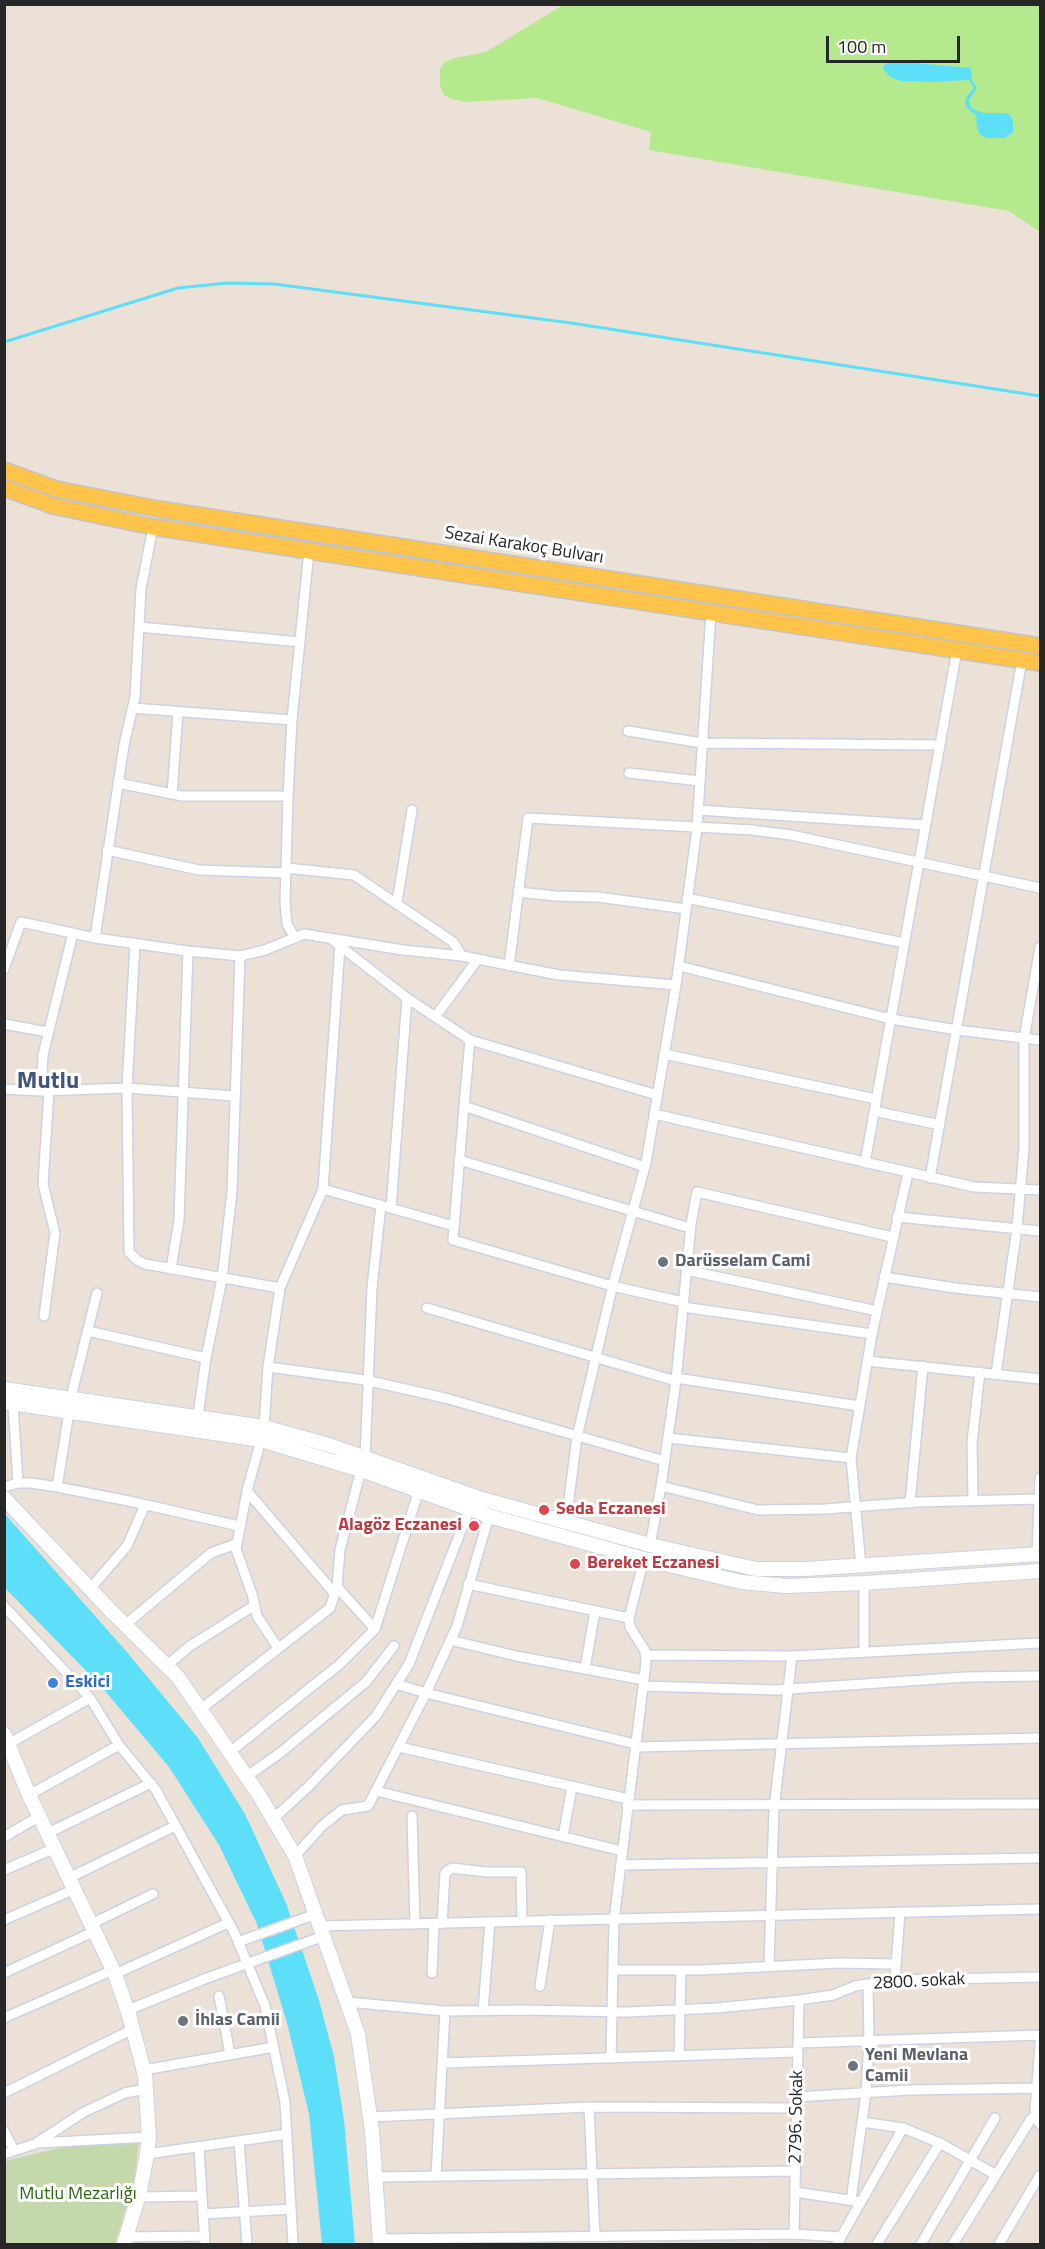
<!DOCTYPE html>
<meta charset="utf-8">
<style>
body{margin:0}
#map{position:relative;width:1045px;height:2249px;overflow:hidden;background:#ece1d7;font-family:"Titillium Web",sans-serif}
canvas{display:block}
.frame{position:absolute;inset:0;border:6px solid #272727;pointer-events:none}
.scale{position:absolute;left:826px;top:36px;width:134px;height:27px;box-sizing:border-box;border:3px solid #272727;border-top:0;padding-left:8px;font-size:18px;line-height:21px;white-space:nowrap;color:#272727;-webkit-text-stroke:4px #fff;paint-order:stroke}
</style>
<div id="map">
<canvas width="1045" height="2249"></canvas>
<div class="frame"></div>
<div class="scale">100 m</div>
</div>
<script>
const ctx = document.querySelector('canvas').getContext('2d');
ctx.lineJoin = 'round';
function fill(path, color) {
  ctx.fillStyle = color;
  ctx.fill(path, 'evenodd');
}
function shape(rows) {
  const path = new Path2D();
  for (const r of rows) {
    path.moveTo(r[0], r[1]);
    for (let i = 2; i < r.length; i += 2) path.lineTo(r[i], r[i + 1]);
  }
  return path;
}
function trace(path, color, width, dash) {
  ctx.strokeStyle = color;
  ctx.lineWidth = width;
  ctx.lineCap = dash ? 'butt' : 'round';
  ctx.setLineDash(dash || []);
  ctx.stroke(path);
}
function label(font, color, halo, rows, align = 'center') {
  ctx.font = font + ' "Titillium Web",sans-serif';
  ctx.lineWidth = 6;
  ctx.setLineDash([]);
  ctx.textBaseline = 'middle';
  ctx.strokeStyle = halo;
  ctx.fillStyle = color;
  for (const [text, x, y, turn = 0] of rows) {
    ctx.save();
    ctx.translate(x, y);
    ctx.rotate((+turn || 0) * Math.PI / 180);
    ctx.textAlign = isNaN(turn) ? turn : align;
    if (halo) ctx.strokeText(text, 0, 0);
    ctx.fillText(text, 0, 0);
    ctx.restore();
  }
}
fill(shape([
 [563,5,1040,5,1040,232,1009,211,649,150,651,132,537,98,465,102,452,99,444,95,440,86,440,69,445,62,455,58,486,52]
]), '#b5e98d');
fill(shape([
 [139,2141,134,2183,115,2244,5,2244,5,2161,71,2145]
]), '#c5d8ac');
fill(shape([
 [892,61,971,68,972,80,977,88,969,100,971,108,983,113,1006,113,1011,116,1013,123,1013,132,1004,138,987,138,981,135,977,129,976,115,969,110,965,104,966,98,974,88,969,80,933,82,901,81,890,77,883,68,885,64],
 [4,1513,126,1651,198,1738,245,1814,286,1903,319,2000,334,2057,344,2120,355,2244,322,2244,309,2114,287,2023,257,1924,219,1845,169,1767,100,1685,5,1588]
]), '#5ddffa');
trace(shape([
 [4,342,178,288,227,283,274,284,571,323,1040,396]
]), '#5ddffa', 3);
const street = shape([
 [139,627,300,642],
 [132,708,292,720],
 [628,731,702,743,939,745],
 [629,773,700,781],
 [118,783,182,796,288,796],
 [172,794,178,712],
 [698,810,925,825],
 [107,850,199,870,286,873],
 [286,868,354,875,453,942,462,956],
 [518,892,556,896,598,897,686,909],
 [687,898,904,943],
 [397,902,412,810],
 [95,938,124,745,135,697,141,589,153,527],
 [295,938,287,924,285,903,288,796,292,720,309,551],
 [331,939,407,998,470,1040,657,1095],
 [135,943,127,1088,129,1252,137,1260,145,1264,280,1288,268,1367,264,1427],
 [509,966,528,818,752,830,791,835,1040,888],
 [679,966,891,1019,957,1030,1040,1040],
 [4,969,21,922,95,938,188,951,240,956,265,950,304,934,403,950,462,956,559,975,676,985],
 [435,1017,478,959],
 [4,1024,48,1032],
 [664,1054,876,1099],
 [4,1089,41,1091,127,1088,234,1096],
 [41,1091,43,1055,73,933],
 [464,1106,470,1040],
 [874,1111,940,1125],
 [654,1114,974,1187,1040,1190],
 [459,1160,690,1228],
 [865,1163,957,650],
 [645,1167,464,1106,453,1240,612,1286,683,1302],
 [930,1178,1022,660],
 [323,1189,454,1226],
 [391,1208,407,998],
 [897,1217,1040,1231],
 [171,1269,179,1220,188,951],
 [686,1270,877,1311],
 [884,1277,955,1288,1040,1297],
 [280,1288,323,1189,340,945],
 [683,1307,872,1334],
 [427,1308,676,1381],
 [44,1316,55,1233,43,1184,49,1091],
 [88,1331,206,1358],
 [867,1361,1040,1379],
 [268,1367,365,1380,445,1398,665,1461],
 [996,1374,1017,1228,1024,1148,1024,1039,1040,947],
 [676,1378,859,1406],
 [71,1397,97,1293],
 [13,1404,18,1483],
 [198,1416,206,1358,222,1279,232,1192,240,956],
 [668,1438,851,1458],
 [261,1440,247,1491,236,1549,252,1594,257,1616,278,1648],
 [365,1458,372,1288,381,1205],
 [661,1486,758,1510,825,1509,918,1502,1038,1499],
 [4,1487,18,1483,31,1483,57,1487,129,1501,239,1526],
 [57,1487,69,1412],
 [247,1491,335,1594],
 [973,1501,972,1442,980,1372],
 [910,1503,923,1366],
 [566,1522,577,1437,614,1280,646,1163,676,985,697,828,711,612],
 [650,1545,661,1486,676,1381,691,1224,697,1192,892,1237],
 [1037,1554,1040,1478],
 [861,1566,851,1458,872,1334,908,1173],
 [468,1584,629,1618],
 [337,1587,375,1629],
 [90,1589,127,1546,145,1505],
 [4,1606,90,1698,119,1745,156,1790,235,1934,265,2006,285,2102,293,2244],
 [125,1625,211,1553,236,1544],
 [450,1640,516,1656,644,1680],
 [864,1651,864,1583],
 [646,1655,792,1656,1040,1643],
 [166,1666,190,1646,255,1605],
 [585,1669,595,1611],
 [396,1684,426,1693,635,1744],
 [643,1686,776,1690,966,1677,1040,1676],
 [201,1709,330,1608,337,1587,340,1550,361,1470],
 [10,1743,90,1698],
 [399,1747,628,1799],
 [635,1747,1040,1738],
 [230,1752,340,1664,375,1629,419,1490],
 [246,1777,280,1753,366,1682,394,1646],
 [376,1791,622,1851],
 [29,1795,119,1745],
 [627,1805,1040,1804],
 [412,1816,415,1924],
 [273,1819,308,1787,376,1716,409,1664,469,1510],
 [48,1833,151,1783],
 [563,1836,572,1787],
 [4,1837,40,1816],
 [295,1856,322,1826,342,1810,368,1806,426,1693,457,1626,489,1516],
 [621,1865,1040,1858],
 [4,1870,55,1848],
 [69,1878,175,1826],
 [4,1920,75,1889],
 [91,1924,153,1894],
 [442,1924,445,1873,452,1868,486,1872,521,1872,522,1920],
 [320,1926,1040,1909],
 [238,1942,316,1914],
 [769,1966,774,1808,792,1656],
 [613,1970,702,1970,839,1963,896,1964],
 [4,1973,95,1931],
 [432,1973,434,1924],
 [115,1974,228,1923],
 [895,1980,900,1912],
 [540,1986,550,1920],
 [219,1996,230,2054],
 [347,2002,445,2011,524,2010,628,2012,717,2008,799,2000,833,1995,855,1986,892,1980,1040,1977],
 [128,2010,207,1978,324,1936],
 [483,2010,490,1922],
 [4,2018,113,1970],
 [1040,2042,1035,2111,1036,2119,1040,2124],
 [798,2043,1040,2035],
 [679,2056,681,1970],
 [611,2058,614,1920,646,1663,645,1651,630,1627,629,1618,644,1559],
 [442,2063,798,2052],
 [144,2070,274,2047],
 [4,2093,133,2029],
 [797,2097,909,2090,1040,2088],
 [589,2107,595,2236],
 [370,2117,589,2107,797,2108],
 [862,2122,903,2128,940,2143,996,2175],
 [4,2131,14,2150],
 [239,2141,247,2244],
 [38,2142,84,2112,125,2093,145,2089],
 [199,2148,205,2244],
 [4,2154,38,2143,149,2137],
 [147,2154,287,2134],
 [436,2176,445,2011],
 [375,2177,795,2171],
 [795,2192,855,2201],
 [138,2197,202,2196],
 [851,2200,866,2093,869,2041,868,1984],
 [203,2214,291,2209],
 [794,2234,799,2000],
 [126,2237,204,2236],
 [380,2239,794,2234,841,2237],
 [837,2244,903,2128],
 [877,2244,940,2143],
 [921,2244,995,2118],
 [953,2244,1031,2119,1036,2116],
 [999,2244,1040,2175]
]);
const secondary = shape([
 [4,1389,264,1427,329,1445,482,1499,650,1545,756,1569,805,1569,1040,1554],
 [4,1402,261,1440,361,1470,489,1516,644,1559,741,1582,786,1586,864,1583,1040,1571],
 [4,1498,111,1611,178,1677,259,1795,295,1856,358,2034,372,2131,380,2244],
 [4,1734,29,1795,115,1974,129,2015,145,2075,149,2137,147,2154,140,2191,124,2244]
]);
const primary = shape([
 [4,470,56,489,158,509,1040,646],
 [4,488,53,506,153,527,1040,663]
]);
trace(street, '#ccd2e3', 12);
trace(secondary, '#ccd2e3', 16);
trace(primary, '#c3c3c3', 18);
trace(street, '#fff', 9);
trace(secondary, '#fff', 14);
trace(primary, '#fec349', 15);
for (const [x, y, r, color] of [
 [663,1262,6,"#6b7280"],
 [544,1510,6,"#e0444e"],
 [474,1526,6,"#e0444e"],
 [575,1564,6,"#e0444e"],
 [53,1683,6,"#3f7fe0"],
 [183,2021,6,"#6b7280"],
 [853,2066,6,"#6b7280"]
]) {
  const dot = new Path2D();
  dot.arc(x, y, r, 0, 2 * Math.PI);
  ctx.fillStyle = color;
  ctx.fill(dot);
  trace(dot, '#fff', 2);
}
label('18px', '#272727', '#fff', [
 ["Sezai Karakoç Bulvarı",524,546,9],
 ["2800. sokak",919,1982,-3],
 ["2796. Sokak",797,2117,-89]
]);
label('bold 18px', '#5b616d', '#fff', [
 ["Darüsselam Cami",675,1262],
 ["İhlas Camii",195,2021],
 ["Yeni Mevlana",865,2056],
 ["Camii",865,2077]
], 'left');
label('bold 18px', '#be3a42', '#fff', [
 ["Seda Eczanesi",556,1510],
 ["Alagöz Eczanesi",462,1526,"right"],
 ["Bereket Eczanesi",587,1564]
], 'left');
label('bold 18px', '#366cbe', '#fff', [
 ["Eskici",65,1683]
], 'left');
label('18px', '#2c6a12', '#fff', [
 ["Mutlu Mezarlığı",78,2195]
]);
label('bold 24px', '#44537c', '#fff', [
 ["Mutlu",48,1082]
]);
</script>
